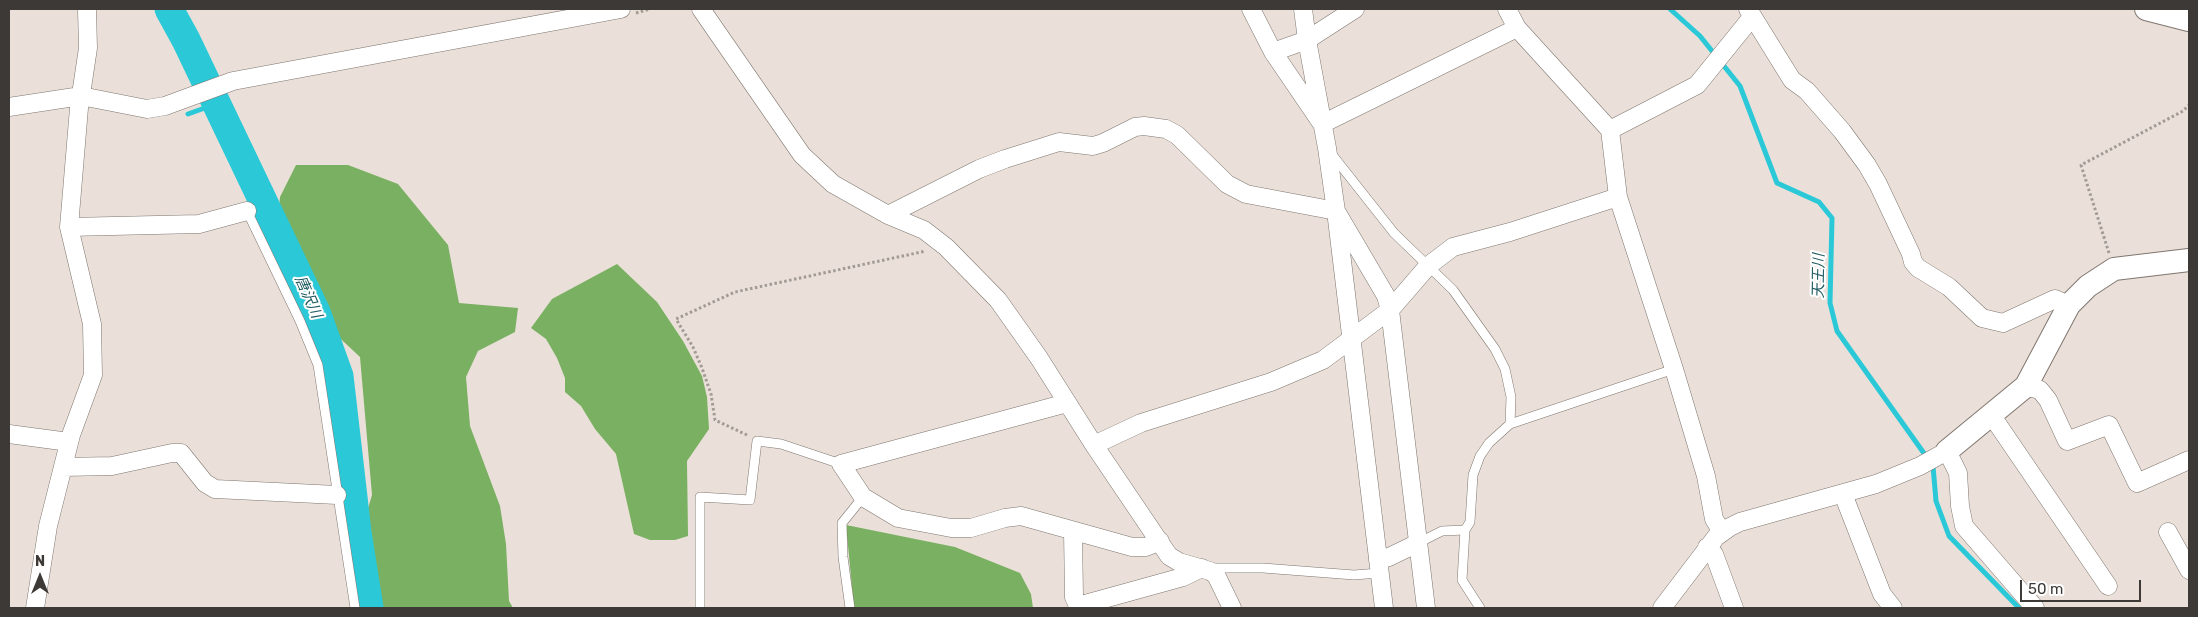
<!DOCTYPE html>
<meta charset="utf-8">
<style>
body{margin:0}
#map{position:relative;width:2198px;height:617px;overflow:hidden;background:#eae0d9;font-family:Rubik,sans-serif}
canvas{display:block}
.frame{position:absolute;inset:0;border:10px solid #3d3936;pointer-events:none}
.north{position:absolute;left:15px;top:552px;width:50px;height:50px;-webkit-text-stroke:4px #fff;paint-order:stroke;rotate:0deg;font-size:14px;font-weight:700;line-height:20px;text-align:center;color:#3d3936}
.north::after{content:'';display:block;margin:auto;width:18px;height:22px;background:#3d3936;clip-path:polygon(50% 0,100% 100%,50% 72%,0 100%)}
.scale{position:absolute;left:2020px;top:580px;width:121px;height:22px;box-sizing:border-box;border:2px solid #3d3936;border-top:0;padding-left:6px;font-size:15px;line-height:18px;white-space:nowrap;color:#3d3936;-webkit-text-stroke:4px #fff;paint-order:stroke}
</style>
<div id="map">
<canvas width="2198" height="617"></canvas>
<div class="frame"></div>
<div class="north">N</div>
<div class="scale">50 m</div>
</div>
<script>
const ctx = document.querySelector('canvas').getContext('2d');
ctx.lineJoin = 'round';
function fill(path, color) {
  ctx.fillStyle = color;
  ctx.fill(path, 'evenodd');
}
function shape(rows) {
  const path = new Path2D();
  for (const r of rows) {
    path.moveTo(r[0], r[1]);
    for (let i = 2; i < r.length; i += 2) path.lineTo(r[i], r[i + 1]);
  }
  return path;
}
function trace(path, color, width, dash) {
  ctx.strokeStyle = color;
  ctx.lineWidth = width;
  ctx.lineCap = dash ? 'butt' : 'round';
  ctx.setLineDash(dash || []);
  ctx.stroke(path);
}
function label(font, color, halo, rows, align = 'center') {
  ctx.font = font + ' Rubik,"Noto Sans JP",sans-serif';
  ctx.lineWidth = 4;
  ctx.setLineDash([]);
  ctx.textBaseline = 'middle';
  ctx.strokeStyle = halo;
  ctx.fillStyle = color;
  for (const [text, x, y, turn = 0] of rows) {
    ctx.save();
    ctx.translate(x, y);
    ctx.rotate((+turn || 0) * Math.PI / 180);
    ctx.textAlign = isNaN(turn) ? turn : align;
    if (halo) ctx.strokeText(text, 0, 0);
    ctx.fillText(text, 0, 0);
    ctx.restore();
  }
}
fill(shape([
 [296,165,348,165,398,184,448,245,459,303,518,308,515,332,478,351,466,377,470,426,500,506,506,544,509,601,513,608,368,608,357,546,372,495,360,357,313,313,277,234,280,197],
 [617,264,657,302,683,341,702,376,707,397,709,429,687,461,688,536,675,540,650,540,634,534,616,454,595,429,581,406,565,392,565,378,557,358,546,339,531,328,552,299],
 [846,525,955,547,1020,573,1031,594,1033,608,854,608]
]), '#7ab061');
trace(shape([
 [1670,9,1700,36,1740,86,1777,183,1819,202,1832,218,1830,303,1837,331,1933,466,1936,501,1949,536,2019,608],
 [188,114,227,100]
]), '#2bc9d8', 5);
trace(shape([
 [169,9,186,40,316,312,339,376,357,532,369,608]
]), '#2bc9d8', 29);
const service = shape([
 [1330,152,1394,233,1453,290,1495,349,1505,369,1511,397,1510,424,1489,443,1480,456,1473,475,1470,522,1465,530,1462,580,1480,608],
 [247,211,300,321,318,365,355,608],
 [1510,424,1674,369],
 [1418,543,1442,531,1465,530],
 [1207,568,1263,568,1354,575,1379,573],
 [700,608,700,497,750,500,757,441,781,444,841,464],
 [850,608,843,557,842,523,863,497]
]);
const minor = shape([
 [701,9,802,155,833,184,888,215,924,230,946,247,998,300,1039,358,1094,445,1169,556,1179,562,1210,571,1216,575,1232,608],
 [1251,9,1273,52,1322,124,1517,28],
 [1303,9,1307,40,1327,148,1336,211,1386,296,1390,310,1426,608],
 [1507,9,1517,28,1610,130,1618,197,1674,369,1706,476,1714,519,1722,532],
 [1748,9,1792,80,1807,91,1842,131,1867,165,1878,184,1911,254,1913,262,1918,268,1949,287,1982,318,2003,323,2055,299,2069,305],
 [1273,52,1307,40,1355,9],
 [9,107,81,96,147,109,165,106,233,81,621,9],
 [1610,130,1697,85,1752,17],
 [888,215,979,169,1005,159,1059,142,1093,146,1103,143,1135,127,1144,126,1166,129,1177,135,1227,184,1246,194,1336,211,1384,608],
 [69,227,199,224,247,211],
 [2026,386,2040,390,2048,400,2067,441,2109,425,2137,483,2189,460],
 [1067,403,841,464,863,497,898,518,951,528,971,528,1005,518,1021,516,1132,547,1146,547,1160,541],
 [1992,416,2108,586],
 [9,434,69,442],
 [1094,445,1141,423,1271,382,1323,360,1390,310,1428,266,1453,247,1510,232,1618,197],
 [63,467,112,466,172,453,181,453,205,483,215,489,337,495],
 [1843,494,1882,594,1893,608],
 [1073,531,1074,597,1078,606,1183,577,1202,568],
 [2168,532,2189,570],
 [1707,547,1714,554,1734,608],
 [1378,560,1389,557,1418,543],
 [35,608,48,526,71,435,93,375,92,324,69,227,79,108,88,48,87,9],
 [1662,608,1716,537,1730,527,1740,522,1876,484,1920,466,1947,451,1958,473,1960,506,1964,526,2035,608]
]);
const tertiary = shape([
 [2146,9,2189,20],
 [1947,451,2026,386,2069,305,2088,286,2114,269,2189,260]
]);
trace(service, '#7f766f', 10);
trace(minor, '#7f766f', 19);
trace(tertiary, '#7f766f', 24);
trace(shape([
 [636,13,650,9],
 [2109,253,2081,165,2183,111,2189,105],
 [747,435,715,420,711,394,702,368,693,347,676,319,735,292,926,251]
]), '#a29b95', 3, [2.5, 2.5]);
trace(service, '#fff', 9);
trace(minor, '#fff', 18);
trace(tertiary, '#fff', 22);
label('italic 15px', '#1f5b61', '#fff', [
 ["天王川",1819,276,-89],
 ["唐沢川",308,297,66]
]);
</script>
